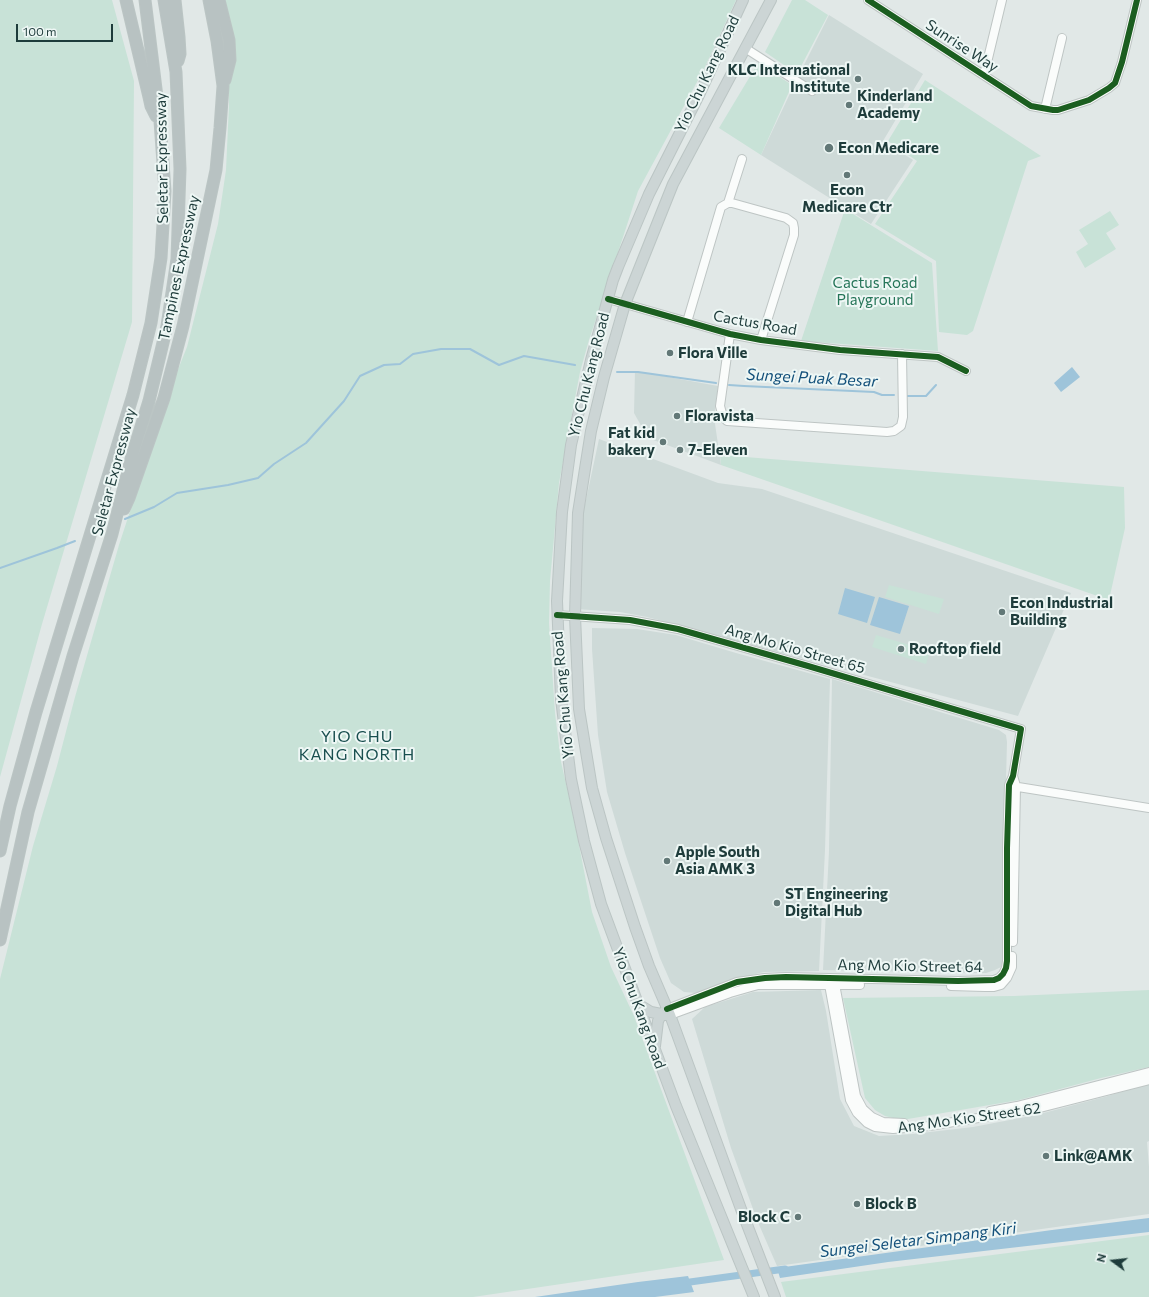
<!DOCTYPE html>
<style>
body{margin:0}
#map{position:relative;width:1149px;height:1297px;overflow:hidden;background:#e1e8e7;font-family:Commissioner,sans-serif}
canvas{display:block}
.north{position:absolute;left:1093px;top:1241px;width:40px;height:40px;-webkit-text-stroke:3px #eef7f5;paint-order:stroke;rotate:285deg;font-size:11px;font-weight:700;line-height:16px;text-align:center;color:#1e3c3b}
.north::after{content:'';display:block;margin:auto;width:14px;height:18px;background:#1e3c3b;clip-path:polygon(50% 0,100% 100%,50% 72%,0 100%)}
.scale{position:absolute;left:16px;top:24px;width:97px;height:18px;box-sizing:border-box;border:2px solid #1e3c3b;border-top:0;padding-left:5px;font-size:12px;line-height:14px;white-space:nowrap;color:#1e3c3b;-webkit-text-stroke:3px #eef7f5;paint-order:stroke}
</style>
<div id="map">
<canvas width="1149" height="1297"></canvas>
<div class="north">N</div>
<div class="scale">100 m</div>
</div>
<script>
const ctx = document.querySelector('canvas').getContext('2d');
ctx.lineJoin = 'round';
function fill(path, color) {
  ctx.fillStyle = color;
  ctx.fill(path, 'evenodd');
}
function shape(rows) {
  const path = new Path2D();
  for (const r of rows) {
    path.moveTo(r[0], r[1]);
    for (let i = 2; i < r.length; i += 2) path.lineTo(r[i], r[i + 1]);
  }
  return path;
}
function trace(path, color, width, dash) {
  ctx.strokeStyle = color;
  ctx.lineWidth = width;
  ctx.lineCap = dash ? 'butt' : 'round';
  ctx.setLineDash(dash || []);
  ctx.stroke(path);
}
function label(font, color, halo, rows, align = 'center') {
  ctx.font = font + ' Commissioner,sans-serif';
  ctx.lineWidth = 4;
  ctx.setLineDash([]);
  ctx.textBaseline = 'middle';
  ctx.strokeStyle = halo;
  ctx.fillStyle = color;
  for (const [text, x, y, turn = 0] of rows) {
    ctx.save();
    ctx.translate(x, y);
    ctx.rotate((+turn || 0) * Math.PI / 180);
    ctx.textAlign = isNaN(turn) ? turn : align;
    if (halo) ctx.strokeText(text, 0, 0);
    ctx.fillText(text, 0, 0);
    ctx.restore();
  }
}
fill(shape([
 [829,15,923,74,883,141,913,160,871,224,761,155,794,85],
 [635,371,718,386,714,417,721,465,648,438,634,413],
 [599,439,718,483,762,489,1071,593,1018,716,647,617,620,612,576,609,580,528],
 [592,628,637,629,676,635,736,653,830,679,825,850,819,971,764,972,740,978,696,993,684,992,671,983,660,958,625,853,607,792,598,735,592,649],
 [832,679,999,730,1006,735,1007,742,1004,856,1003,960,1001,967,995,970,986,973,823,970,829,851],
 [821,990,826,1011,840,1099,854,1126,879,1136,913,1134,973,1127,1036,1115,1108,1096,1149,1083,1149,1141,1147,1142,1149,1167,1149,1214,777,1266,757,1220,731,1148,692,1019,705,1007,753,992]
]), '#cedad8');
fill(shape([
 [0,0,112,0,134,81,132,322,42,624,0,777],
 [215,0,736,0,704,69,638,191,626,228,589,340,580,372,559,483,550,581,549,623,555,713,561,762,572,809,592,912,611,967,634,1016,724,1260,473,1297,0,1297,0,979,33,846,57,766,75,697,119,545,169,392,187,347,218,224,226,170,229,105,228,62,222,26],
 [792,0,805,0,828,15,797,74,765,52],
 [758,63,792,85,761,155,719,128],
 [925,80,1041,156,1028,161,973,331,967,335,939,332,936,261,875,224,917,161,888,141],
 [845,209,932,263,938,351,801,341],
 [1110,211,1119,225,1106,233,1116,249,1085,268,1076,252,1088,244,1079,230],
 [720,455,1124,487,1125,528,1109,600,721,465],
 [889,585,944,599,939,614,885,597],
 [876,635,930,651,926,664,872,647],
 [1149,990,1149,1067,1101,1078,1019,1100,902,1120,885,1116,875,1110,865,1098,843,998,1014,996],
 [1149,1235,1149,1297,786,1297,781,1282]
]), '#c8e2d7');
fill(shape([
 [1072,367,1080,377,1061,392,1054,383],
 [845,588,875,597,867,623,838,614],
 [879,597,909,606,900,634,870,625],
 [1149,1218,1149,1232,888,1262,780,1278,777,1268,1052,1230],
 [688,1276,694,1292,655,1297,535,1297,638,1282]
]), '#9ec4da');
trace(shape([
 [617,372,638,372,716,383],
 [729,385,744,386,874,392,882,395,894,395],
 [907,396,926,396,936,385],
 [125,519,154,507,177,493,228,485,258,478,274,464,306,443,344,401,360,376,384,365,400,364,413,354,441,349,470,349,499,365,524,356,575,365],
 [0,568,57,548,75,541]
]), '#9ec4da', 2);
trace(shape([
 [690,1282,785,1269]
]), '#9ec4da', 7);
const minor = shape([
 [868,0,1031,106,1053,110,1058,110,1089,100,1109,88,1115,83,1122,62,1137,0],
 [745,48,812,91],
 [984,75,1002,0],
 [1045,109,1062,38],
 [728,203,742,159],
 [608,299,730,334,761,340,840,350,938,357,966,371],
 [687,322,721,207,728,203,732,203,786,218,793,223,794,228,794,235,761,340],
 [730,334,720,406,723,417,727,421,887,432,894,431,901,426,903,417,902,354],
 [557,615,630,620,678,629,808,666,1021,729,1013,776,1009,785,1007,848,1007,961,1006,968,1003,974,999,978,994,980,958,981,786,977,765,978,737,982,667,1009],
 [1012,786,1149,808],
 [734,853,750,852],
 [1013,942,1016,786,1013,776],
 [828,979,850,1100,857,1113,867,1123,875,1127,893,1129,929,1126,1040,1108,1149,1080],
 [834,979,856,1096,863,1109,872,1117,883,1122,904,1123],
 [951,986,985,987,994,987,1001,985,1007,978,1012,967,1012,956],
 [670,1015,730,993,758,985,860,985],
 [990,1111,1017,1106,1149,1072]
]);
const major = shape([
 [743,0,699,95,649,194,618,267,613,280,591,360,571,445,562,512,557,601,561,699,571,779,584,841,601,904,676,1106,754,1297],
 [771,0,673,184,625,304,604,377,591,431,578,513,575,616,579,709,592,788,606,838,635,927,649,966,670,1015,741,1209,775,1297],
 [638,1004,651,1012,666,1015],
 [655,1046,658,1021,661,1015,667,1009]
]);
const highway = shape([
 [126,0,149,97,151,106,156,116],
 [175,0,179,37,180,54,178,61],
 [219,0,229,40,230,60,225,80],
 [124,509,129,498,164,398,183,326,216,170,220,128,223,86,217,41,209,0],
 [0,851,10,806,36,712,133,395,151,323,161,258,165,191,160,121,145,0],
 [0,940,28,812,73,656,112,534,131,459,149,401,167,326,177,259,180,169,176,72,164,0]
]);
trace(minor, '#bec5c4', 10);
trace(major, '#bbc5c4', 12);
trace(highway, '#bbc5c4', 13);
trace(minor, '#fafcfb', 8);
trace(major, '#ccd5d5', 10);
trace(highway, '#b8c2c2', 11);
trace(shape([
 [868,0,1031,106,1053,110,1058,110,1089,100,1109,88,1115,83,1122,62,1137,0],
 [608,299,730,334,761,340,840,350,938,357,966,371],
 [557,615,630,620,678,629,808,666,1021,729,1013,776,1009,785,1007,848,1007,961,1006,968,1003,974,999,978,994,980,958,981,786,977,765,978,737,982,667,1009]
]), '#1b5e20', 6);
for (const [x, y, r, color] of [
 [858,79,4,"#627877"],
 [849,105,4,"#627877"],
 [829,148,5,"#627877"],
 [847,175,4,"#627877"],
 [670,353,4,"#627877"],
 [677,416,4,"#627877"],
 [663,442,4,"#627877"],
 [680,450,4,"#627877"],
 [1002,612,4,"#627877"],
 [901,649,4,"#627877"],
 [667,861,4,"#627877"],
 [777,903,4,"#627877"],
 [1046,1156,4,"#627877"],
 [857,1204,4,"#627877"],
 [798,1217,4,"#627877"]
]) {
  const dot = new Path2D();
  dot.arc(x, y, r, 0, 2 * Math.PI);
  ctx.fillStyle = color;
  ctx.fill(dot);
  trace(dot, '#eef7f5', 1.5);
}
label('15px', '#1e3c3b', '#eef7f5', [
 ["Sunrise Way",962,46,33],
 ["Yio Chu Kang Road",707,74,-64],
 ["Seletar Expressway",162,158,-91],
 ["Tampines Expressway",179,268,-78],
 ["Cactus Road",755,323,10],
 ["Yio Chu Kang Road",589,375,-76],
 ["Seletar Expressway",114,472,-75],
 ["Ang Mo Kio Street 65",795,649,16],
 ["Yio Chu Kang Road",563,695,-95],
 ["Ang Mo Kio Street 64",910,966,1],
 ["Yio Chu Kang Road",639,1008,70],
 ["Ang Mo Kio Street 62",969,1118,-8]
]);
label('bold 15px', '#1e3c3b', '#eef7f5', [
 ["KLC International",850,70,"right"],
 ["Institute",850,87,"right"],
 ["Kinderland",857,96],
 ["Academy",857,113],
 ["Econ Medicare",838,148],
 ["Econ",847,190,"center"],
 ["Medicare Ctr",847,207,"center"],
 ["Flora Ville",678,353],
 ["Floravista",685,416],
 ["Fat kid",655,433,"right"],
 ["bakery",655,450,"right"],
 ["7-Eleven",688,450],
 ["Econ Industrial",1010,603],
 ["Building",1010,620],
 ["Rooftop field",909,649],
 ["Apple South",675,852],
 ["Asia AMK 3",675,869],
 ["ST Engineering",785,894],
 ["Digital Hub",785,911],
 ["Link@AMK",1054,1156],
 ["Block B",865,1204],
 ["Block C",790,1217,"right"]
], 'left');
label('15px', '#257558', '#eef7f5', [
 ["Cactus Road",875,283],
 ["Playground",875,300]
]);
label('italic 16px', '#14517b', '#eef7f5', [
 ["Sungei Puak Besar",812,378,3],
 ["Sungei Seletar Simpang Kiri",918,1240,-7]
]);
ctx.letterSpacing = '1px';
label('16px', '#194f4f', '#eef7f5', [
 ["YIO CHU",357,737],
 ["KANG NORTH",357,755]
]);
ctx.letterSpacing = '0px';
</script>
